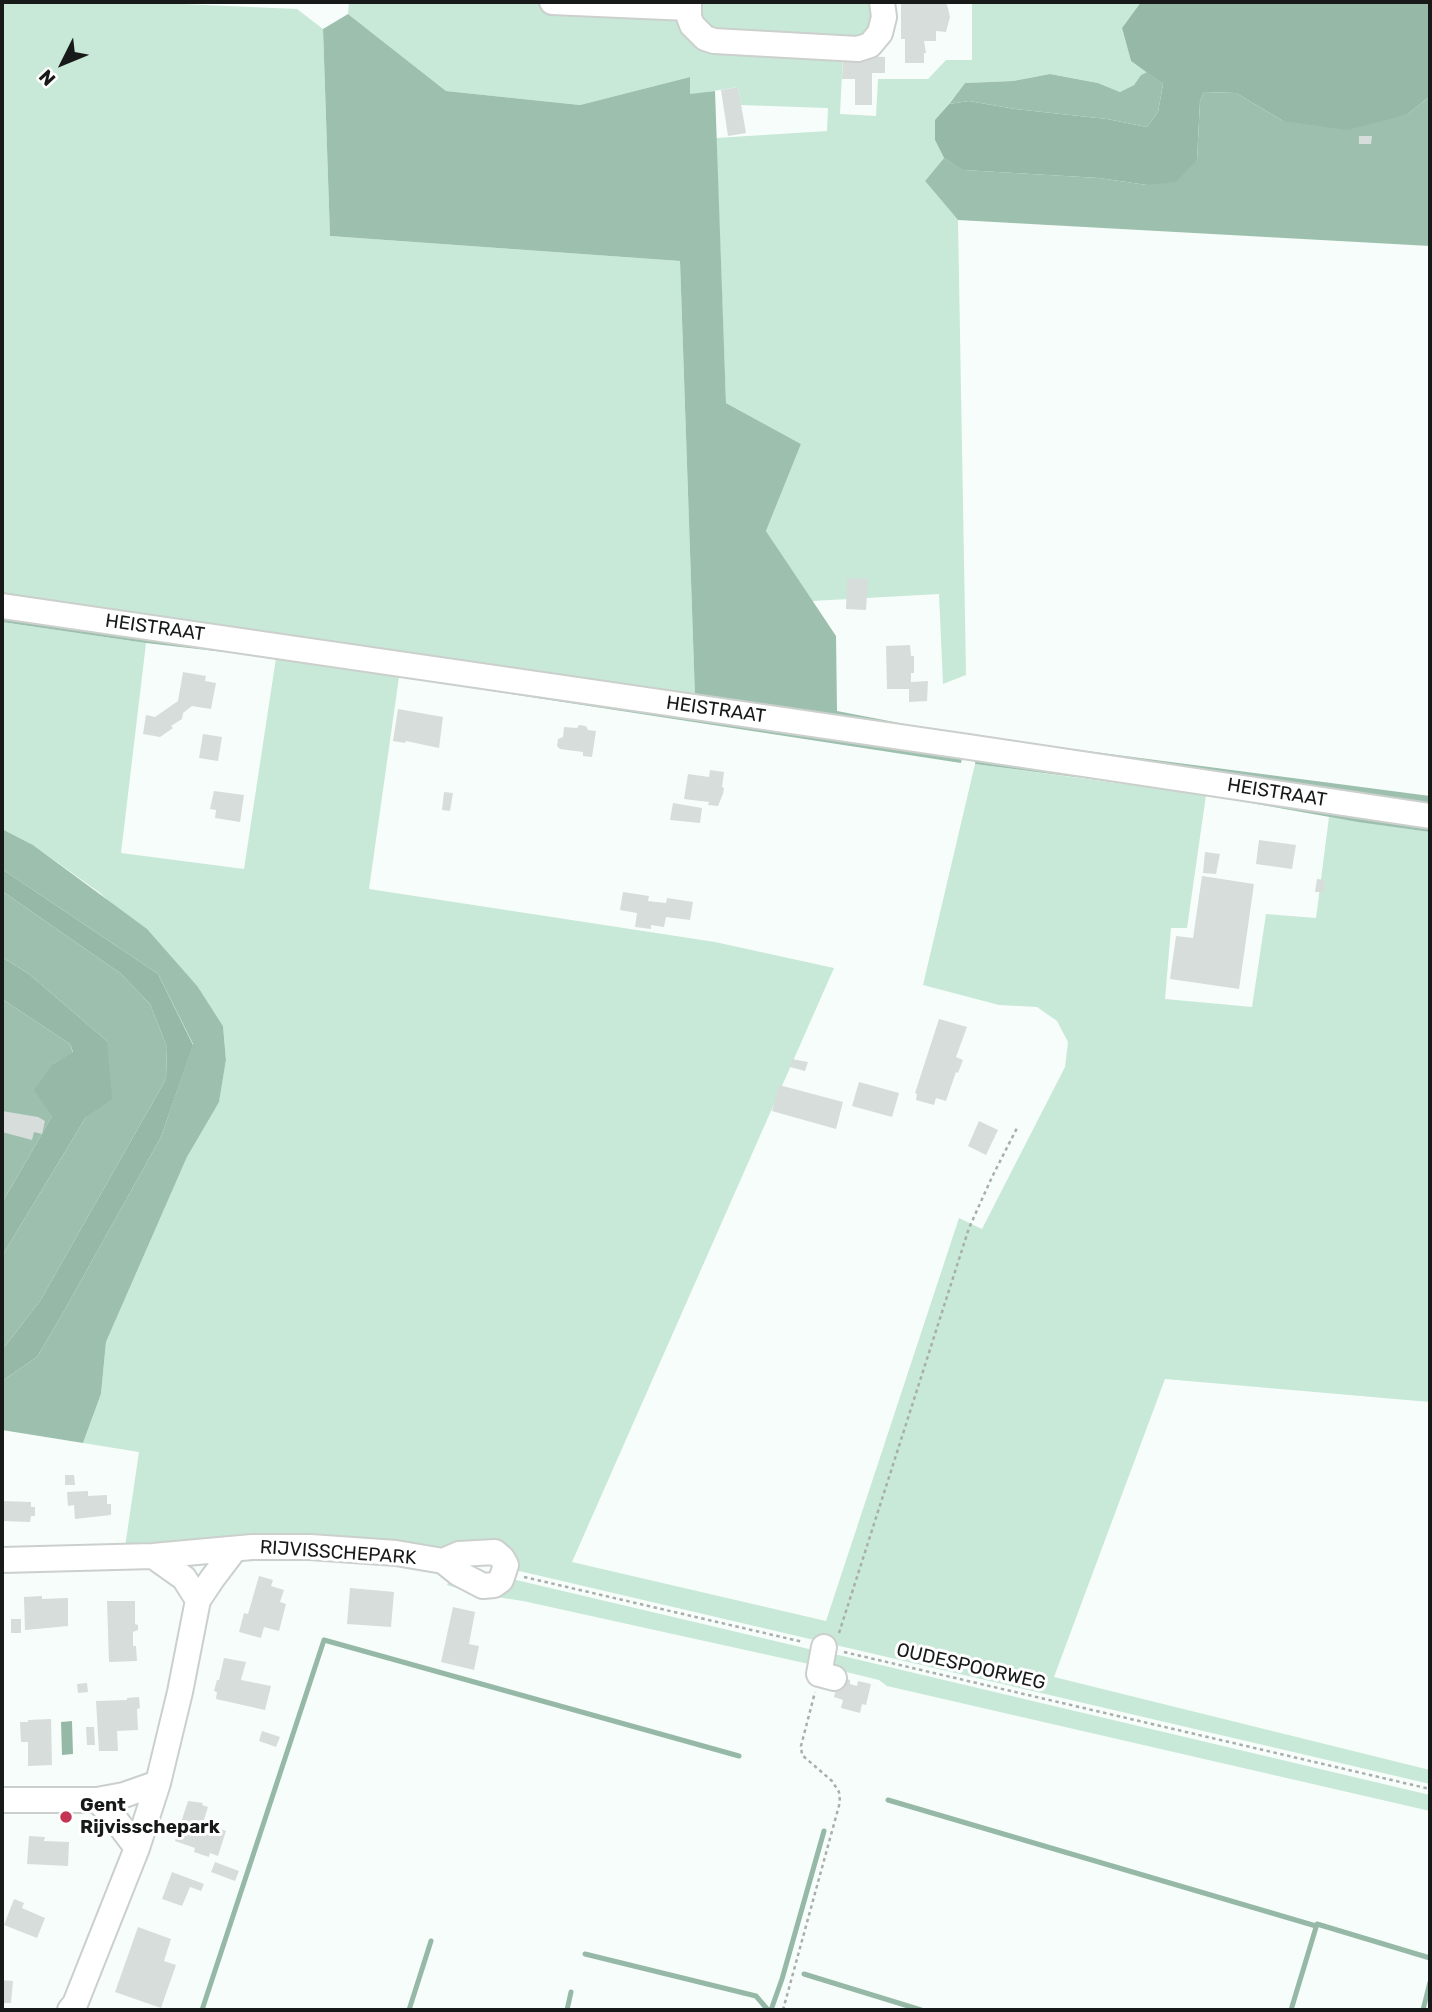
<!DOCTYPE html>
<style>
body{margin:0}
#map{position:relative;width:1432px;height:2012px;overflow:hidden;background:#f7fdfa;font-family:Rubik,sans-serif}
canvas{display:block}
.frame{position:absolute;inset:0;border:4px solid #181a19;pointer-events:none}
.north{position:absolute;left:28px;top:28px;width:70px;height:70px;-webkit-text-stroke:5px #fff;paint-order:stroke;rotate:227deg;font-size:19px;font-weight:700;line-height:28px;text-align:center;color:#181a19}
.north::after{content:'';display:block;margin:auto;width:24px;height:32px;background:#181a19;clip-path:polygon(50% 0,100% 100%,50% 72%,0 100%)}
</style>
<div id="map">
<canvas width="1432" height="2012"></canvas>
<div class="frame"></div>
<div class="north">N</div>
</div>
<script>
const ctx = document.querySelector('canvas').getContext('2d');
ctx.lineJoin = 'round';
function fill(path, color) {
  ctx.fillStyle = color;
  ctx.fill(path, 'evenodd');
}
function shape(rows) {
  const path = new Path2D();
  for (const r of rows) {
    path.moveTo(r[0], r[1]);
    for (let i = 2; i < r.length; i += 2) path.lineTo(r[i], r[i + 1]);
  }
  return path;
}
function trace(path, color, width, dash) {
  ctx.strokeStyle = color;
  ctx.lineWidth = width;
  ctx.lineCap = dash ? 'butt' : 'round';
  ctx.setLineDash(dash || []);
  ctx.stroke(path);
}
function label(font, color, halo, rows, align = 'center') {
  ctx.font = font + ' Rubik,sans-serif';
  ctx.lineWidth = 6;
  ctx.setLineDash([]);
  ctx.textBaseline = 'middle';
  ctx.strokeStyle = halo;
  ctx.fillStyle = color;
  for (const [text, x, y, turn = 0] of rows) {
    ctx.save();
    ctx.translate(x, y);
    ctx.rotate((+turn || 0) * Math.PI / 180);
    ctx.textAlign = isNaN(turn) ? turn : align;
    if (halo) ctx.strokeText(text, 0, 0);
    ctx.fillText(text, 0, 0);
    ctx.restore();
  }
}
fill(shape([
 [2,2,137,2,297,9,323,29,330,236,680,261,695,697,2,592],
 [349,2,669,2,661,8,687,28,843,54,840,114,876,116,878,79,928,79,946,60,972,60,972,2,1141,2,1122,28,1131,61,1147,72,1141,75,1134,85,1120,92,1098,83,1050,74,1013,81,965,83,935,121,935,140,944,158,925,181,958,220,966,675,943,684,939,594,812,601,766,531,801,444,726,403,716,138,827,131,828,108,741,105,738,87,689,95,690,77,580,105,446,91,348,14],
 [696,2,875,2,867,39,716,35,695,9],
 [2,622,146,643,121,853,244,869,276,658,399,677,369,889,715,942,834,968,572,1562,826,1621,959,1218,982,1229,1065,1067,1068,1042,1057,1021,1037,1007,999,1005,923,985,975,764,1206,795,1187,928,1171,928,1165,999,1252,1007,1266,914,1316,918,1329,817,1430,832,1430,1402,1165,1379,1054,1677,1430,1770,1430,1784,515,1570,473,1545,442,1547,347,1537,125,1547,139,1452,83,1443,101,1394,106,1342,187,1157,219,1101,226,1060,223,1026,198,987,100,893,33,845,2,829],
 [450,1578,512,1579,809,1649,814,1653,809,1664,523,1601,477,1594,447,1585],
 [830,1653,1430,1795,1430,1811,887,1686,879,1680,826,1667]
]), '#c8e9d8');
fill(shape([
 [348,14,446,91,580,105,690,77,690,94,715,91,726,403,801,444,766,531,836,636,837,711,967,736,961,763,276,658,146,643,2,622,2,592,695,697,680,261,330,236,323,29],
 [1147,72,1163,84,1158,112,1147,127,1107,119,1015,109,969,101,949,104,965,83,1013,81,1050,74,1098,83,1120,92,1134,85,1141,75],
 [1204,92,1236,93,1283,121,1408,114,1430,96,1430,246,958,220,925,181,944,158,964,170,1099,178,1147,185,1197,160,1200,101],
 [980,737,1430,796,1430,832,1358,822,1183,791,975,764],
 [2,829,33,845,147,929,198,987,223,1026,226,1060,219,1102,187,1157,106,1342,101,1394,83,1443,2,1430,2,1381,37,1357,64,1311,161,1137,193,1044,158,974,2,869],
 [2,891,120,973,150,1004,167,1047,166,1079,40,1301,6,1345,2,1348,2,1256,86,1117,107,1041,29,974,2,957],
 [2,999,70,1044,73,1053,53,1064,52,1116,2,1203]
]), '#9cc0ad');
fill(shape([
 [1141,2,1430,2,1430,96,1408,114,1348,130,1283,121,1236,93,1204,92,1200,101,1197,160,1176,182,1147,185,1099,178,963,170,944,158,935,140,935,120,949,104,969,101,1015,109,1107,119,1147,127,1158,112,1163,84,1131,61,1122,28],
 [2,869,158,974,193,1045,161,1137,64,1311,37,1357,2,1381,2,1348,6,1345,40,1301,166,1079,167,1047,150,1004,120,973,2,891],
 [2,957,29,974,107,1041,112,1099,86,1117,2,1256,2,1203,52,1116,34,1090,53,1064,73,1052,70,1044,2,999],
 [72,1721,73,1754,62,1755,61,1722]
]), '#96b9a7');
trace(shape([
 [888,1800,1316,1926],
 [585,1954,756,1996,768,2010],
 [804,1974,921,2010],
 [202,2010,324,1640,739,1756],
 [409,2010,431,1941],
 [567,2010,571,1992],
 [771,2010,782,1979,824,1831],
 [1291,2010,1317,1924,1430,1958],
 [1423,2010,1430,1982]
]), '#96b9a7', 5);
fill(shape([
 [901,2,946,3,948,8,950,17,946,32,936,31,936,41,924,41,926,53,924,53,924,63,905,63,905,39,901,39],
 [843,55,885,57,885,73,872,73,872,105,855,105,855,79,842,79],
 [738,87,746,133,728,136,721,90],
 [1359,136,1372,136,1371,144,1359,144],
 [847,578,868,579,866,610,846,609],
 [910,645,911,656,914,656,914,673,911,673,911,682,928,681,927,701,909,702,909,689,887,689,886,646],
 [183,672,206,676,205,681,216,683,211,709,192,706,183,713,182,719,171,726,173,728,160,737,143,734,146,715,155,717,178,701],
 [398,709,443,717,439,748,406,741,405,743,393,741],
 [579,725,586,726,588,730,596,731,592,757,583,756,583,752,560,749,557,746,558,739,563,737,564,727,577,728],
 [203,734,222,737,218,761,199,758],
 [710,770,724,772,722,787,724,788,723,794,718,806,708,805,709,802,684,799,688,774,709,777],
 [214,791,244,795,240,822,215,818,216,810,210,809],
 [444,792,453,793,450,811,442,810],
 [673,803,702,808,700,823,670,820],
 [1259,840,1296,845,1292,869,1256,864],
 [1205,852,1220,854,1216,874,1203,873],
 [1202,876,1254,884,1239,989,1170,979,1176,936,1193,938],
 [1317,879,1325,880,1324,892,1315,892],
 [623,892,649,896,648,901,666,903,667,898,693,902,690,920,666,917,664,927,651,925,651,929,635,927,637,913,620,910],
 [939,1019,967,1027,956,1057,963,1060,958,1073,956,1072,946,1101,936,1098,934,1105,916,1100,917,1094,915,1093],
 [792,1059,808,1062,805,1071,790,1067],
 [859,1082,899,1093,892,1117,852,1106],
 [779,1085,843,1102,836,1129,772,1111],
 [2,1111,38,1117,45,1121,42,1134,34,1132,32,1140,2,1132],
 [979,1121,998,1130,986,1155,968,1146],
 [65,1475,74,1475,75,1485,65,1485],
 [88,1491,88,1496,107,1495,107,1504,111,1504,111,1515,75,1519,74,1505,68,1506,67,1492],
 [2,1501,31,1502,31,1507,35,1507,35,1516,31,1516,30,1522,2,1521],
 [259,1576,273,1580,271,1586,284,1590,280,1602,286,1604,279,1631,264,1627,261,1638,239,1632,244,1613,248,1614],
 [350,1588,394,1592,391,1627,347,1624],
 [42,1596,42,1599,68,1598,68,1626,25,1630,24,1597],
 [107,1601,135,1601,135,1624,138,1625,138,1630,133,1632,133,1646,136,1646,137,1661,109,1662],
 [453,1607,475,1612,469,1644,479,1646,474,1670,441,1662],
 [11,1619,21,1619,21,1633,11,1633],
 [224,1658,246,1662,241,1680,271,1686,265,1710,216,1699,217,1692,214,1691,217,1680,219,1680],
 [839,1677,850,1680,850,1684,857,1686,858,1681,871,1684,866,1705,862,1704,860,1713,841,1708,843,1700,834,1697],
 [87,1683,88,1692,78,1693,77,1684],
 [139,1697,140,1708,137,1709,138,1730,117,1731,118,1751,99,1751,96,1701,127,1700,127,1698],
 [51,1719,52,1765,28,1766,28,1742,21,1742,20,1722,28,1722,28,1720],
 [86,1727,94,1727,95,1745,87,1745],
 [262,1731,280,1737,276,1747,259,1741],
 [188,1801,203,1803,202,1805,208,1807,203,1823,226,1831,218,1856,210,1853,209,1857,194,1852,195,1848,175,1841],
 [29,1836,45,1837,44,1841,69,1842,68,1866,27,1864],
 [215,1862,239,1871,235,1881,211,1872],
 [172,1872,204,1884,201,1891,190,1887,182,1906,162,1899],
 [14,1899,24,1903,22,1908,45,1918,37,1938,4,1925],
 [138,1927,171,1939,164,1961,176,1965,161,2008,115,1992],
 [2,1980,13,1981,11,2003,2,2003]
]), '#d7ddda');
const minor = shape([
 [552,2,688,8],
 [689,2,689,17,692,25,705,38,714,41,858,49,870,45,880,33,884,17,882,2],
 [2,606,969,747,1430,816],
 [153,1556,184,1578,198,1600],
 [2,1560,153,1556,252,1547,310,1547,396,1553,443,1561,458,1573,483,1586,494,1585,501,1580,506,1565,502,1558,495,1552,459,1554,443,1561],
 [824,1647,819,1674,834,1678],
 [2,1800,97,1800,124,1795,158,1783],
 [97,1800,112,1815,137,1848],
 [70,2010,75,2004,137,1848,158,1783,180,1692,198,1600,212,1579,234,1550]
]);
trace(minor, '#cbd0cd', 28);
trace(shape([
 [524,1577,803,1642],
 [839,1633,969,1228,992,1177,1017,1128],
 [844,1652,1430,1789],
 [783,2010,840,1802,839,1792,832,1781,802,1755,801,1746,815,1692]
]), '#a9aeab', 2.5, [3.5, 3.5]);
trace(minor, '#fff', 24);
for (const [x, y, r, color] of [
 [66,1817,7,"#c43455"]
]) {
  const dot = new Path2D();
  dot.arc(x, y, r, 0, 2 * Math.PI);
  ctx.fillStyle = color;
  ctx.fill(dot);
  trace(dot, '#fff', 2.5);
}
label('19px', '#181a19', '#fff', [
 ["HEISTRAAT",155,628,8],
 ["HEISTRAAT",716,710,8],
 ["HEISTRAAT",1277,793,9],
 ["RIJVISSCHEPARK",338,1553,4],
 ["OUDESPOORWEG",971,1667,13]
]);
label('bold 19px', '#181a19', '#fff', [
 ["Gent",80,1806],
 ["Rijvisschepark",80,1828]
], 'left');
</script>
